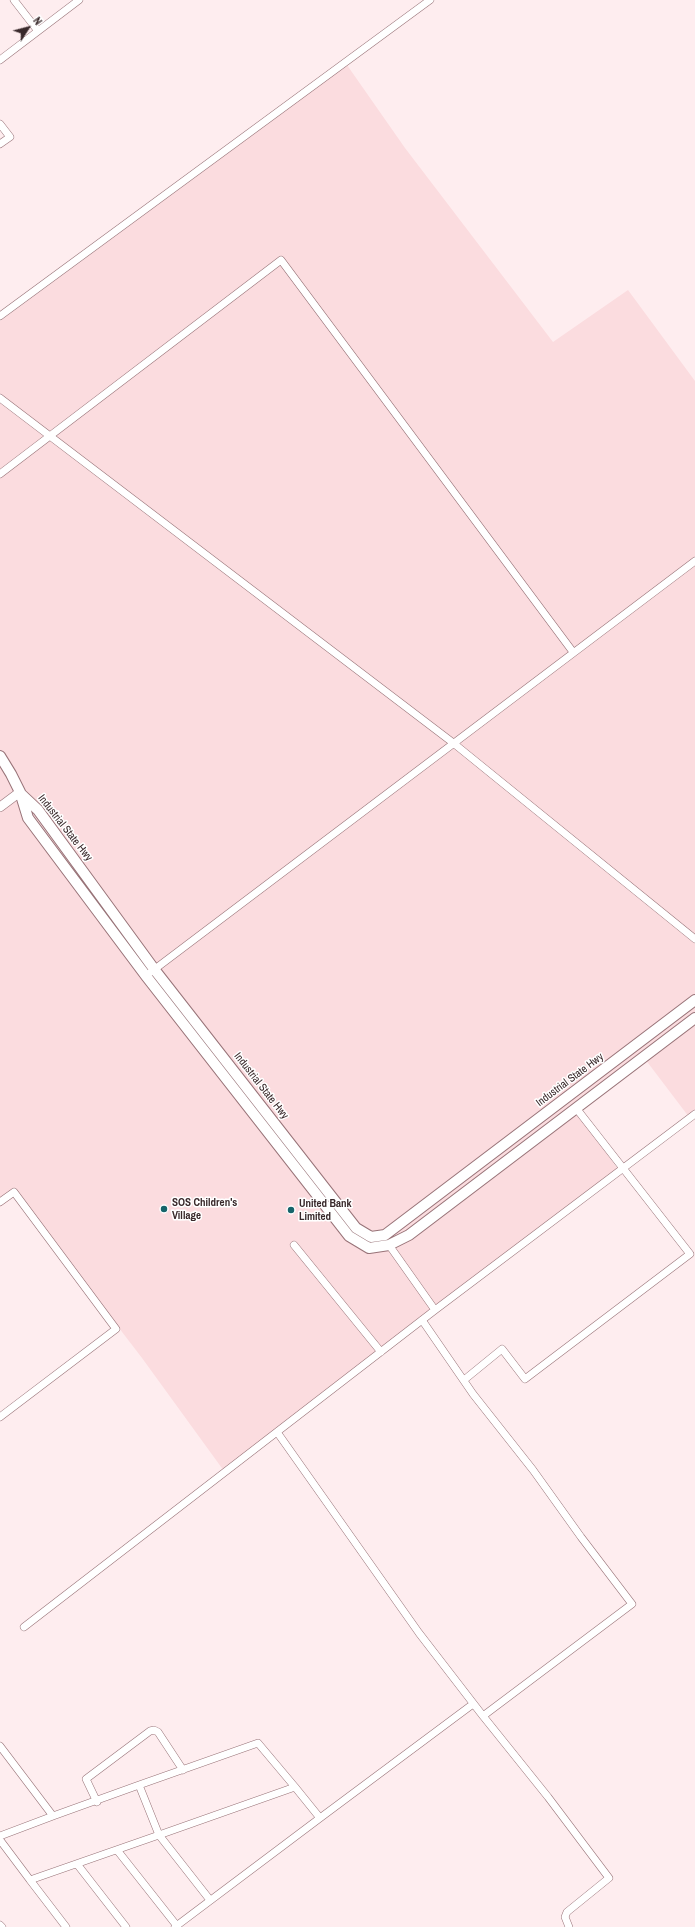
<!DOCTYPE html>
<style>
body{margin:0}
#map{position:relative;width:695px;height:1927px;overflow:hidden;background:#feedef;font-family:"Archivo Narrow",sans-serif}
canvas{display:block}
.north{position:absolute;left:8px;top:8px;width:40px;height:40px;-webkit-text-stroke:3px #fff;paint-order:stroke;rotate:54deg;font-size:11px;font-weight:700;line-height:16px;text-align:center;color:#39292b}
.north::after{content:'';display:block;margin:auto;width:14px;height:18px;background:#39292b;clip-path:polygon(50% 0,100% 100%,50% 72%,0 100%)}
</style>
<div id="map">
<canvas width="695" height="1927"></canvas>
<div class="north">N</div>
</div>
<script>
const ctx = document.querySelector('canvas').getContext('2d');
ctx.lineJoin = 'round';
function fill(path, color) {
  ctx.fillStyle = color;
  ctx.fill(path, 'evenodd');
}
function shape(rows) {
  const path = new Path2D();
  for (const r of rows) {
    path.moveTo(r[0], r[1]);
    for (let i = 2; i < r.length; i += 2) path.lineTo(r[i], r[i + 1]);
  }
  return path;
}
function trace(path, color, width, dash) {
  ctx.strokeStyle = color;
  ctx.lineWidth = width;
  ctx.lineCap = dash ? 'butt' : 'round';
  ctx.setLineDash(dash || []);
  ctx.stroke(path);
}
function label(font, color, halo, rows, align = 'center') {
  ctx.font = font + ' "Archivo Narrow",sans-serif';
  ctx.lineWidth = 3;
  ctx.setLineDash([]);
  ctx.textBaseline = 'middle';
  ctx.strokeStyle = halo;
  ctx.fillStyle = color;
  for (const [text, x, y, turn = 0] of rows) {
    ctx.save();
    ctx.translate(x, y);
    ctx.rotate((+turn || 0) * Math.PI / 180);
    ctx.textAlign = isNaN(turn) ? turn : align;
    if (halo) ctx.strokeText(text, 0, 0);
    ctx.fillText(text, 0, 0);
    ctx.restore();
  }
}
fill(shape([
 [347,65,405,148,553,342,628,290,695,381,695,1112,689,1117,645,1059,577,1111,619,1171,224,1471,142,1358,17,1195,0,1207,0,321]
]), '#fbdcdf');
const minor = shape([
 [14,0,38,31],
 [0,60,79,0],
 [0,124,10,137,0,144],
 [0,316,430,0],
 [0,398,452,742,695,939],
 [0,474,281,260,573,652],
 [151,972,695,561],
 [0,1202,14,1192,116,1329,0,1417],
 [294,1245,381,1352],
 [389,1245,435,1310],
 [464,1380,502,1349,525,1379,690,1254,576,1108],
 [277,1432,419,1633,483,1716,632,1604,581,1537,533,1470,473,1394,422,1320],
 [24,1627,435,1310,695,1114],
 [483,1716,548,1797,609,1878,567,1912,565,1917,569,1927],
 [0,1746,53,1816,139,1785,159,1835,295,1787,320,1818,175,1927],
 [139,1785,258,1743,295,1787],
 [97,1802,86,1779,150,1731,154,1730,158,1732,183,1770],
 [320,1818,473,1704],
 [0,1836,53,1816],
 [0,1840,30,1880,159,1835,210,1900],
 [117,1850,177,1926],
 [77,1864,126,1927],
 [30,1880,66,1927],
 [0,1925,2,1927]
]);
const tertiary = shape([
 [0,807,20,792]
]);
const secondary = shape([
 [0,756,11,774,20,792,28,818,146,976,349,1236,369,1248,389,1245,409,1235,695,1018],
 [21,794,38,810,154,969,356,1228,371,1237,385,1235,695,1000]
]);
trace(minor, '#987378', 8);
trace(tertiary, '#987378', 10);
trace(secondary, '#987378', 12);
trace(minor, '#fff', 7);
trace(tertiary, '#fff', 9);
trace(secondary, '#fff', 10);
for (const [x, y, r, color] of [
 [164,1209,4,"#15646a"],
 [291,1210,4,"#15646a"]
]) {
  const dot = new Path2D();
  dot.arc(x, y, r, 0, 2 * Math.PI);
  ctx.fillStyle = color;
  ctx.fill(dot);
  trace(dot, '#fff', 1.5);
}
label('11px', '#39292b', '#fff', [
 ["Industrial State Hwy",65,828,52],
 ["Industrial State Hwy",570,1080,-37],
 ["Industrial State Hwy",261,1086,52]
]);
label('bold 11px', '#39292b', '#fff', [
 ["SOS Children's",172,1203],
 ["Village",172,1216],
 ["United Bank",299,1204],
 ["Limited",299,1217]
], 'left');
</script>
